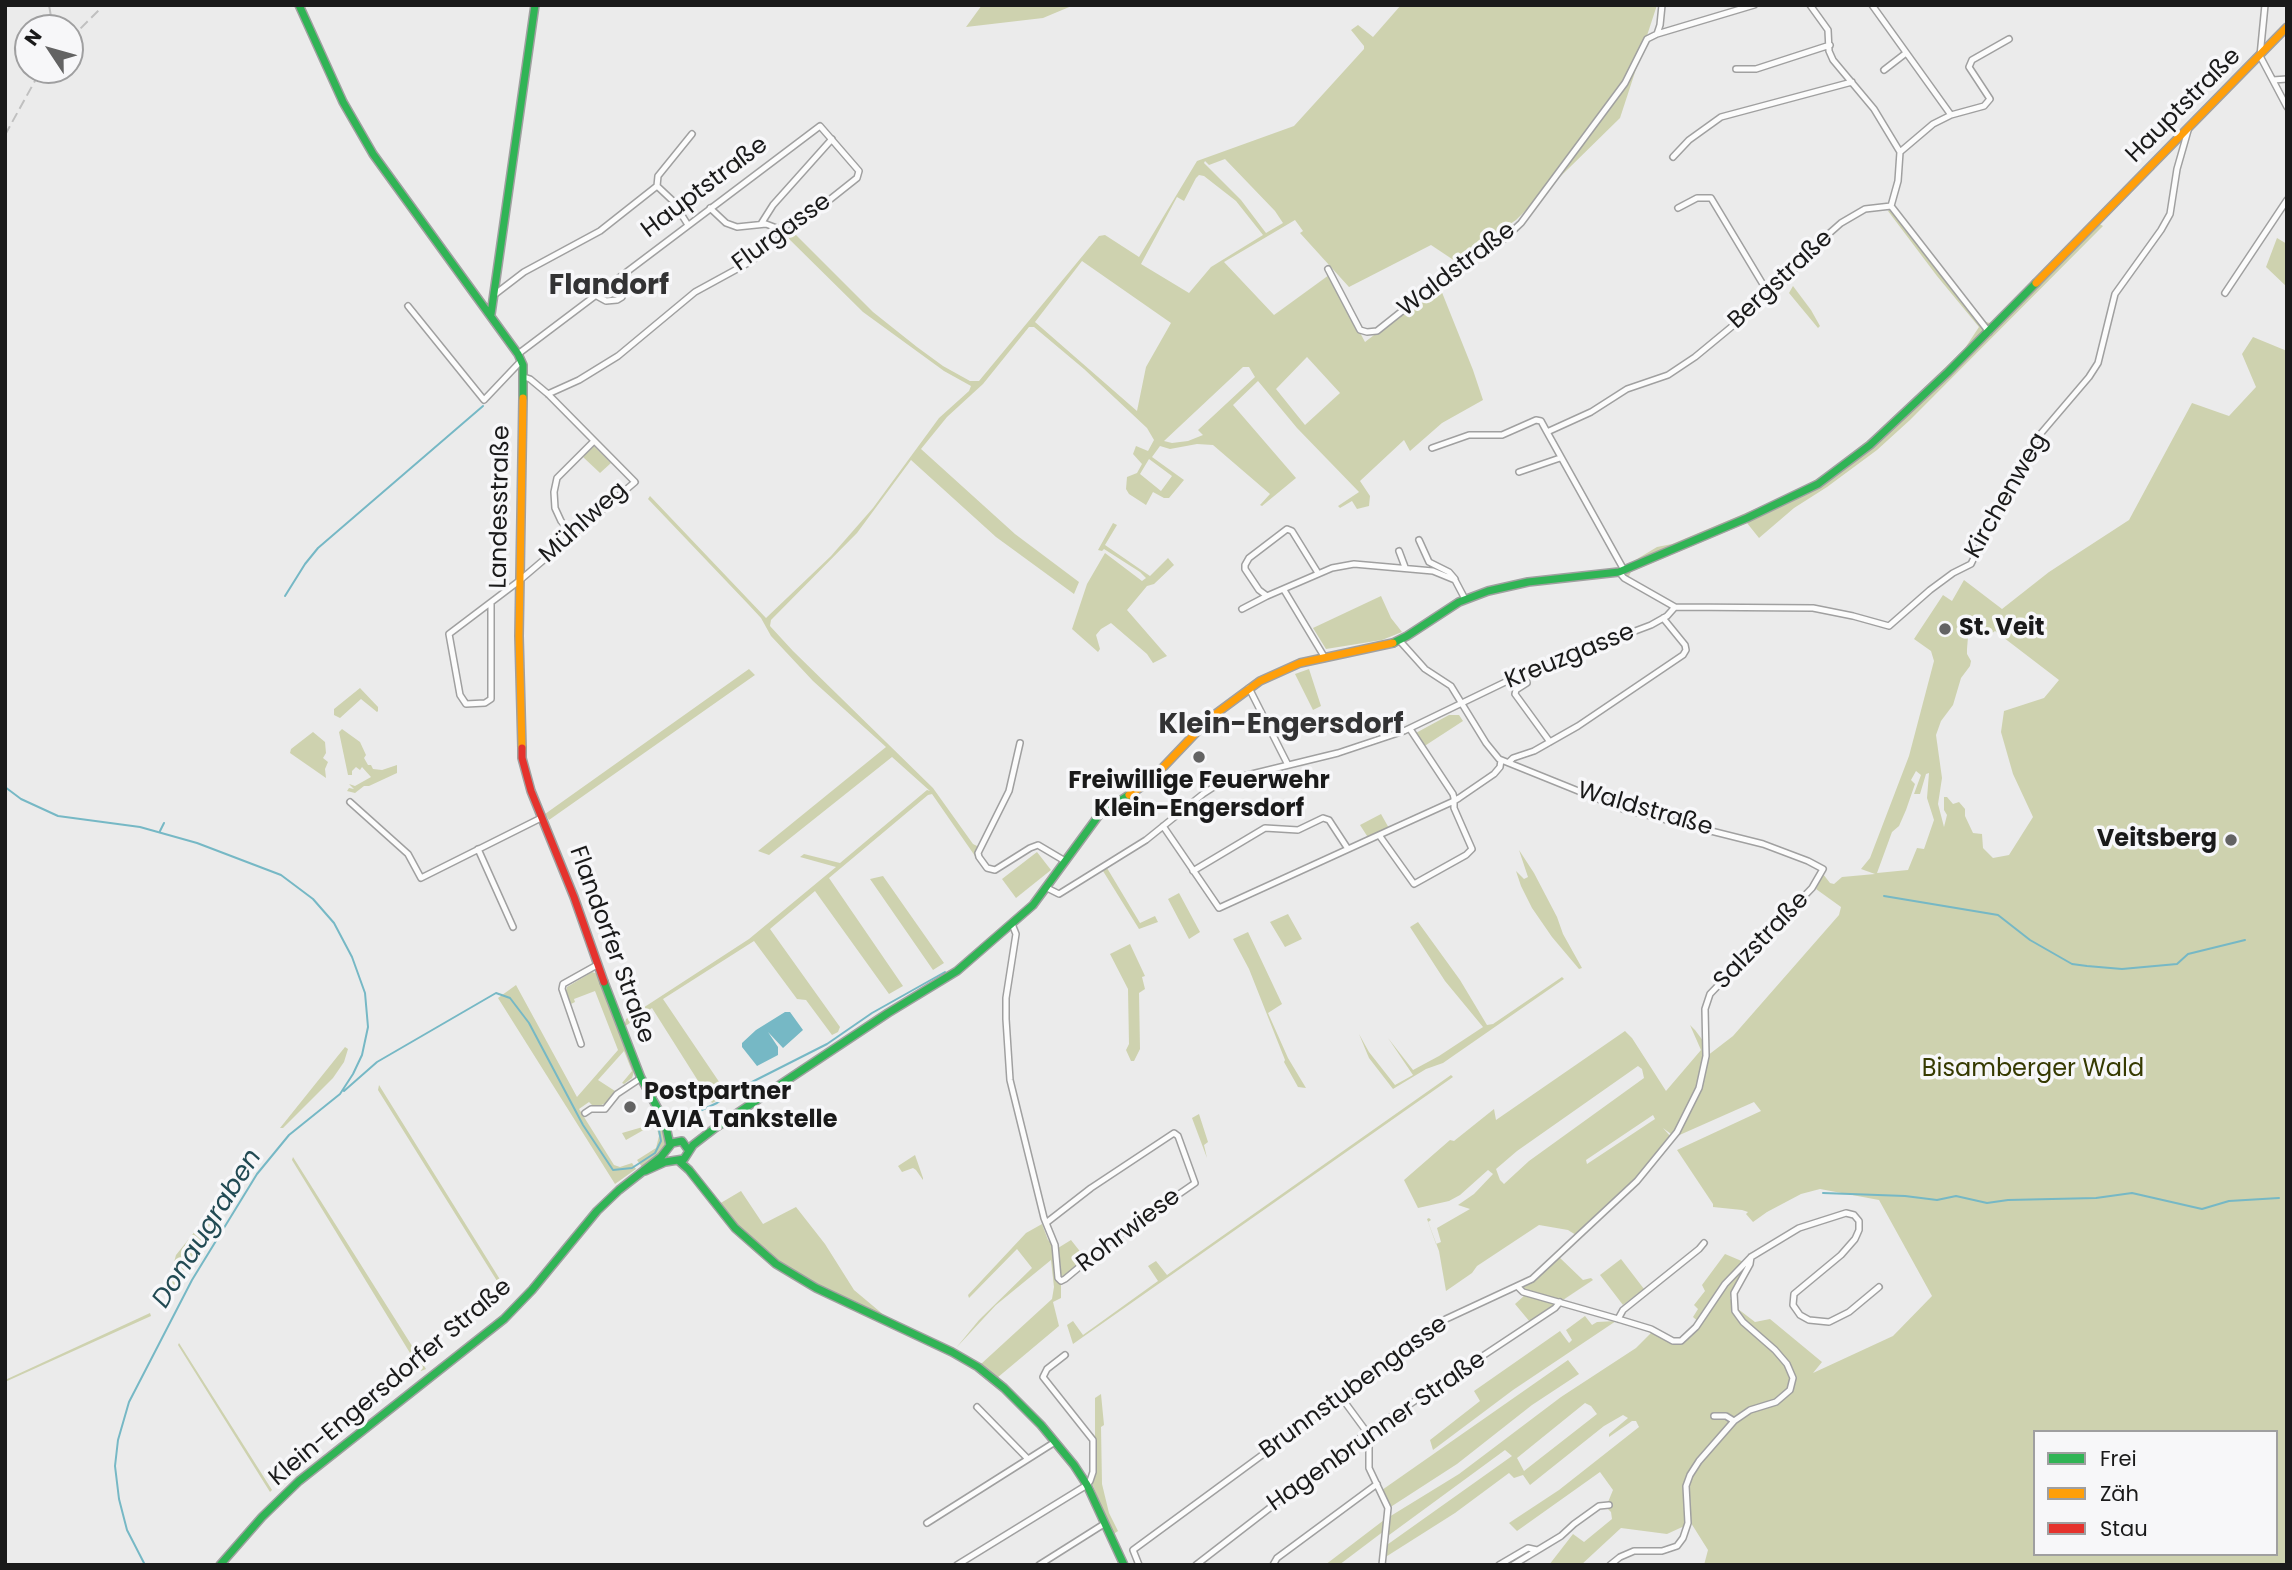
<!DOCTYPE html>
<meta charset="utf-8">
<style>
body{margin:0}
#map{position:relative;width:2292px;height:1570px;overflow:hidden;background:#ebebeb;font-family:Poppins,sans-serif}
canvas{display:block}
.frame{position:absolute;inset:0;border:7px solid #1a1a1a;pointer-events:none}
.legend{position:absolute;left:2033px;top:1430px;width:245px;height:126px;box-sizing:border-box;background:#f7f7f9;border:2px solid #9f9fa0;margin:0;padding:9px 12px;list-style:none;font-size:21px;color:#1a1a1a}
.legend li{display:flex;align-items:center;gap:14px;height:35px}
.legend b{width:35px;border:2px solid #9f9fa0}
.north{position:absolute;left:14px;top:14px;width:70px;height:70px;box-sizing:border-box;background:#f7f7f9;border:2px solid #9f9fa0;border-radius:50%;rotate:306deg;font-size:19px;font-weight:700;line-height:28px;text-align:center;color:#1a1a1a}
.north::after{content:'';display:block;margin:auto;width:24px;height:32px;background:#636363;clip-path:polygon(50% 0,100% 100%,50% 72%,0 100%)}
</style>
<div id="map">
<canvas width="2292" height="1570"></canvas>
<div class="frame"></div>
<ul class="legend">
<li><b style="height:9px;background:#30b455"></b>Frei</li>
<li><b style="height:9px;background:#ff9f0a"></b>Zäh</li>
<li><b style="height:9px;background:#e5322d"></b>Stau</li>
</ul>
<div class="north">N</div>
</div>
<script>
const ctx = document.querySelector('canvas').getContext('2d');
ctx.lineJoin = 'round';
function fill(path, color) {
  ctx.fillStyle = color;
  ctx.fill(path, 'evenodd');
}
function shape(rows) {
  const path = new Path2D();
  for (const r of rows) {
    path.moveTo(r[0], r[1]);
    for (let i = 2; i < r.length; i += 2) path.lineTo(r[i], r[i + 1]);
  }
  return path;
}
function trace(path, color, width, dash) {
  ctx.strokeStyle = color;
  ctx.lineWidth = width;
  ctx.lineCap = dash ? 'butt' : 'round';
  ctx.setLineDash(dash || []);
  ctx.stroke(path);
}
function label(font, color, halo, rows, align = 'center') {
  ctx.font = font + ' Poppins,sans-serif';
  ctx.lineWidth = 7;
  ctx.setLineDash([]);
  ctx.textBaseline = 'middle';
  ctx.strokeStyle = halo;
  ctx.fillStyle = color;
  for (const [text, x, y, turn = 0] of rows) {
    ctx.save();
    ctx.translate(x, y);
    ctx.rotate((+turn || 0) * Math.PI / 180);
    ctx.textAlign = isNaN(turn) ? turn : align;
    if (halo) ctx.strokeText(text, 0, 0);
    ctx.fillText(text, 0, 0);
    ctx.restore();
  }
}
fill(shape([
 [982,5,1074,5,1043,18,966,27],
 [1401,5,1657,5,1620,118,1516,220,1455,261,1431,245,1349,287,1300,233,1303,231,1295,220,1224,262,1274,315,1329,275,1365,342,1439,285,1473,370,1483,400,1442,423,1410,451,1404,440,1360,481,1370,496,1369,506,1357,509,1352,501,1340,508,1338,506,1359,492,1297,428,1258,381,1233,405,1296,478,1262,506,1260,505,1270,494,1213,445,1197,444,1170,449,1160,446,1152,457,1184,480,1169,498,1164,498,1153,492,1146,505,1129,494,1126,489,1127,477,1137,473,1142,464,1133,454,1136,446,1148,451,1154,440,1147,428,1084,369,1034,327,1029,327,983,384,947,417,921,449,1015,534,1079,582,1074,594,996,537,911,460,857,533,771,620,770,626,793,651,933,788,973,844,979,847,975,856,932,794,928,795,829,878,903,986,889,994,815,891,770,929,840,1027,838,1032,832,1035,806,1000,797,999,754,941,663,999,728,1095,712,1103,652,1008,624,1027,626,1019,749,939,836,867,800,857,804,854,840,863,927,790,930,791,892,757,769,855,758,851,886,747,813,681,771,636,761,618,748,604,648,499,650,496,766,618,831,556,873,508,939,418,969,391,971,386,944,371,863,312,786,236,792,231,873,312,917,347,943,366,970,381,979,381,1099,236,1105,235,1139,257,1197,161,1294,126,1364,49,1364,46,1351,30,1358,25,1373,37],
 [1225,159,1275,211,1283,223,1266,233,1241,200,1204,163,1205,161,1209,165],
 [1199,175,1204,176,1236,201,1263,235,1211,267,1189,293,1141,264,1177,197,1184,201,1196,178],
 [1082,261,1171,323,1146,367,1137,411,1035,322],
 [1307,357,1340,393,1305,425,1276,389],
 [1243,367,1249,367,1255,377,1198,430,1203,435,1188,441,1172,443,1164,441],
 [1149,459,1172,476,1161,491,1140,474],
 [1895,207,1986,322,1990,323,2093,220,2103,226,1910,420,1877,450,1827,487,1794,508,1759,538,1747,523,1631,572,1628,578,1620,566,1627,565,1657,547,1672,544,1798,491,1826,473,1881,430,1965,348,1979,327,1937,276,1888,211],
 [2277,238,2287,244,2287,287,2266,267],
 [1793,286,1811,310,1820,326,1818,328,1789,293],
 [2253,337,2287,351,2287,1565,1704,1565,1708,1550,1691,1523,1667,1534,1621,1528,1581,1565,1549,1565,1573,1534,1584,1542,1612,1519,1611,1512,1606,1507,1613,1490,1600,1472,1517,1531,1509,1523,1559,1490,1639,1427,1636,1421,1632,1421,1609,1437,1609,1434,1628,1418,1623,1415,1604,1426,1530,1485,1523,1475,1514,1478,1509,1473,1455,1513,1384,1558,1384,1547,1512,1456,1505,1450,1385,1538,1389,1517,1459,1474,1561,1397,1636,1348,1652,1332,1676,1344,1682,1343,1691,1337,1701,1324,1693,1317,1698,1309,1694,1305,1705,1291,1702,1285,1725,1254,1744,1262,1746,1267,1734,1286,1730,1299,1736,1298,1738,1309,1755,1322,1770,1319,1822,1362,1813,1373,1893,1336,1932,1296,1879,1200,1820,1189,1801,1194,1767,1212,1753,1222,1746,1214,1748,1212,1742,1210,1713,1207,1713,1204,1677,1150,1761,1111,1754,1102,1675,1137,1663,1128,1671,1137,1637,1178,1576,1235,1568,1230,1539,1225,1477,1266,1472,1273,1446,1291,1439,1251,1427,1219,1429,1218,1431,1220,1428,1222,1436,1244,1441,1242,1437,1228,1470,1209,1458,1205,1474,1194,1493,1174,1488,1170,1460,1195,1449,1201,1418,1208,1404,1180,1450,1140,1454,1141,1494,1109,1496,1120,1625,1031,1632,1038,1666,1091,1701,1050,1690,1025,1695,1030,1704,1042,1705,1051,1694,1100,1707,1056,1733,1036,1839,915,1841,907,1816,889,1823,874,1830,883,1834,884,1842,877,1875,874,1861,869,1870,858,1909,756,1934,661,1931,651,1914,639,1943,595,1952,601,1964,580,2002,609,2049,572,2129,520,2192,403,2229,416,2256,387,2242,354],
 [1974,631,1991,634,1995,631,2059,680,2044,698,2004,711,2001,732,2013,774,2033,817,2009,855,1993,858,1983,848,1982,834,1973,833,1965,816,1965,809,1959,802,1953,804,1947,797,1944,797,1944,810,1947,815,1944,827,1938,804,1942,778,1936,735,1941,721,1953,705,1961,678,1970,666,1971,661,1967,654,1967,649,1968,637],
 [1916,771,1921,775,1914,794,1920,794,1926,774,1929,773,1927,798,1934,820,1924,849,1917,848,1908,870,1877,873,1892,832,1899,826,1906,810,1915,784,1911,780],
 [1638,1066,1642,1069,1644,1078,1529,1161,1504,1184,1500,1180,1496,1169,1517,1151],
 [1653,1115,1655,1119,1587,1164,1586,1160],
 [1585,1403,1591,1406,1597,1414,1524,1471,1517,1458],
 [2035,1432,2276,1432,2276,1554,2035,1554],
 [594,446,611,463,600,473,583,457],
 [1113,523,1117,525,1105,545,1150,576,1168,558,1174,565,1154,584,1147,586,1127,610,1167,656,1153,663,1147,654,1111,623,1101,629,1096,635,1100,649,1098,652,1072,629,1087,584,1105,553,1142,581,1146,578,1140,572,1104,549,1102,551,1098,550],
 [1381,596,1391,618,1402,632,1382,640,1326,649,1313,628],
 [749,669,755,675,549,820,545,814],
 [1309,669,1321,706,1313,710,1295,674],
 [360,688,378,707,378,711,377,712,361,699,340,718,334,715,334,709],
 [1449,715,1459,715,1463,721,1423,747,1414,734],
 [342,729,360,742,366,755,364,758,368,765,371,765,373,769,382,770,397,765,397,773,369,786,364,786,355,793,347,791,349,788,354,789,349,784,355,786,371,777,362,767,360,770,356,767,352,771,352,775,348,775,339,732],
 [313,732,325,742,326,753,323,758,328,762,325,769,326,778,290,753,291,749],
 [1381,814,1390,830,1369,839,1360,825],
 [1519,850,1534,873,1557,917,1563,934,1582,968,1579,969,1552,937,1532,908,1521,886,1516,871,1524,879,1528,877],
 [1037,852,1051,870,1016,898,1002,879],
 [1107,868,1140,923,1155,916,1158,922,1139,929,1103,871],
 [883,876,944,963,933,970,870,879],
 [1179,893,1200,932,1189,939,1168,899],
 [1288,914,1302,939,1285,947,1270,922],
 [1418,922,1460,980,1487,1025,1493,1024,1562,977,1564,979,1443,1063,1426,1069,1393,1089,1369,1058,1359,1034,1369,1052,1395,1085,1413,1075,1388,1038,1413,1070,1439,1056,1483,1027,1445,981,1410,927],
 [1248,932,1282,1004,1268,1013,1288,1058,1306,1088,1298,1087,1284,1062,1285,1060,1249,969,1233,939],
 [1130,944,1145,976,1142,977,1145,989,1139,993,1140,1049,1134,1061,1131,1061,1126,1050,1129,1044,1128,989,1110,954],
 [592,972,598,974,634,1072,632,1078,624,1084,622,1083,632,1071,624,1051,598,1080,615,1091,606,1103,599,1106,592,1105,589,1102,579,1109,614,1165,620,1167,632,1163,636,1169,615,1184,498,998,516,985,577,1097,618,1050,595,991,574,999,575,1002,571,1004,565,994,567,987],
 [345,1047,348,1049,344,1062,333,1078,283,1128,280,1128],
 [1451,1075,1453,1077,1073,1344,1067,1325,1073,1321,1083,1335,1158,1281,1148,1266,1156,1261,1167,1275],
 [379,1085,509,1294,507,1297,378,1090],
 [1199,1114,1208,1142,1204,1145,1207,1158,1192,1118],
 [660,1122,668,1134,666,1147,663,1153,642,1167,637,1160,656,1148,659,1136,656,1126,647,1128,626,1140,622,1133],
 [915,1155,923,1178,923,1180,916,1170,913,1168,902,1172,898,1166],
 [293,1157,419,1357,426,1369,421,1371,292,1160],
 [741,1191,763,1224,796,1207,825,1244,854,1290,885,1316,807,1279,772,1256,745,1233,719,1204],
 [216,1205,219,1207,218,1211,169,1297,165,1295,176,1255],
 [1042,1224,1048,1240,1051,1242,1056,1241,1058,1248,1071,1240,1086,1259,1061,1282,1061,1298,1053,1302,1059,1326,997,1378,981,1364,1052,1299,1054,1287,1051,1260,996,1305,956,1348,979,1320,1032,1268,1017,1249,969,1298,968,1295,1026,1233],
 [1559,1257,1583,1280,1591,1278,1593,1280,1563,1300,1524,1289,1524,1287,1533,1282],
 [1621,1259,1644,1289,1623,1305,1600,1275],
 [1525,1295,1553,1303,1554,1305,1530,1322,1515,1304],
 [150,1313,151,1316,5,1382,5,1380],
 [1585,1316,1592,1325,1597,1322,1616,1321,1513,1390,1433,1450,1430,1440,1480,1401,1474,1391,1560,1331,1569,1343,1572,1340,1566,1330],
 [179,1343,272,1490,270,1492,178,1345],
 [1568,1360,1579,1374,1532,1405,1457,1464,1389,1508,1382,1490],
 [1101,1394,1104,1425,1101,1427,1102,1484,1109,1513,1118,1531,1112,1535,1092,1483,1095,1474,1095,1398],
 [1386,1511,1384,1531,1339,1565,1325,1565,1384,1520]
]), '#ced2af');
fill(shape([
 [785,1012,790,1012,803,1030,783,1048,768,1032,778,1047,778,1055,757,1066,742,1047,742,1043,756,1030]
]), '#76b8c5');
trace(shape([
 [285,596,305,564,318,548,483,406],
 [5,787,21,799,58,816,140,827,197,843,281,875,313,899,334,923,352,957,365,993,368,1027,362,1055,353,1074,340,1094,289,1135,257,1174,192,1280,129,1402,118,1440,115,1466,119,1499,127,1530,145,1565],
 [160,831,164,823],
 [1884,896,1998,915,2030,940,2072,964,2087,966,2122,969,2177,964,2188,954,2245,940],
 [344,1091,377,1062,496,993,510,998,529,1023,583,1125,613,1170,632,1168,655,1153,661,1141,659,1130,661,1125],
 [678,1121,717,1103,750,1083,827,1044,872,1013,945,972],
 [1823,1193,1905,1196,1937,1200,1956,1196,1987,1203,2008,1200,2096,1198,2132,1193,2202,1209,2229,1201,2279,1198]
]), '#76b8c5', 2);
const street = shape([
 [1810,5,1828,30,1829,51,1833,60,1874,109,1900,152,1898,181,1891,206],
 [1872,5,1951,115],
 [2265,5,2260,56,2287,107],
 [1657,34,1660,25,1662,5],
 [1736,69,1756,69,1830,45],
 [1884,70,1906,53],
 [2273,80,2287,79],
 [1900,152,1933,124,1951,115,1984,106,1990,99,1969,67,1972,60,2009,39],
 [1673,157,1689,140,1721,117,1852,82],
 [1891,206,1989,332],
 [710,208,726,223,737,227,766,224,787,232],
 [1678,208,1697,198,1711,198,1770,296],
 [761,224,773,205,832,139],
 [688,225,673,201,657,186,658,176,692,134],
 [1328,269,1360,330,1367,332,1377,331,1475,253,1504,239,1521,223,1625,83,1647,39,1657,34,1754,5],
 [2225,293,2287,200],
 [494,295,524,272,600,231,657,186],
 [595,295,606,301,617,300,622,297,623,294,614,281],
 [408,306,484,400,521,361],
 [518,354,820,126,859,171,857,178,760,255,748,263,695,292,618,356,579,380,548,394],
 [1547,432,1624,570],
 [1432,448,1469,435,1502,435,1536,420,1541,421,1547,432,1591,412,1627,389,1668,375,1695,357,1781,286,1807,253,1841,223,1865,209,1891,206],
 [1519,472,1560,458],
 [573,535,561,521,555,508,554,492,557,478,593,442],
 [1419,540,1429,562,1449,572,1455,579],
 [1399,551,1405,567],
 [1619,572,1624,578,1675,607,1813,608,1853,616,1889,626,1930,590,1953,573,1971,564,2020,463,2037,438,2089,377,2098,363,2115,294,2161,230,2170,214,2177,169,2189,127],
 [1318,573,1292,531,1287,529,1249,558,1245,565,1245,569,1259,590,1267,596,1332,568,1354,564,1433,571,1455,580,1465,599],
 [1284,590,1325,658],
 [491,604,491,699,485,703,466,704,460,695,449,634,519,581,635,482,548,394,530,379,524,377],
 [1242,609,1267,596],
 [1524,673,1527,683,1516,690,1515,694,1550,742],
 [1249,688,1288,765],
 [1410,729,1453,794,1454,798,1454,808,1472,849,1466,855,1414,884,1379,835,1390,830,1454,801,1459,798,1494,774,1500,767,1501,760],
 [1020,743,1009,791,978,853,979,857,987,868,995,870,1030,848,1038,845,1065,861],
 [1509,762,1513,758,1534,751,1578,726,1683,655,1686,650,1685,645,1663,618],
 [350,802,408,854,421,878,541,818],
 [1163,826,1219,908,1379,835],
 [478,849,513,927],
 [1193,871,1265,828,1298,830,1323,818,1329,820,1348,849],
 [1047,888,1059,894,1146,840,1203,794,1223,781,1338,753,1404,731,1524,673,1651,625,1667,616,1675,607],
 [1012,924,1016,934,1006,998,1006,1019,1010,1080,1044,1218,1046,1223,1055,1245,1058,1278,1061,1281,1065,1279,1107,1244,1195,1183,1178,1136,1174,1133,1091,1188,1046,1223],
 [581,1044,562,989,563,984,597,965],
 [585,1113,591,1109,605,1109,617,1094,641,1078],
 [1518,1287,1523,1292,1618,1319,1651,1329,1673,1341,1681,1341,1696,1327,1725,1284,1751,1257,1799,1228,1846,1213,1854,1215,1859,1221,1859,1230,1855,1239,1841,1255,1794,1294,1793,1305,1800,1315,1809,1320,1829,1322,1849,1312,1879,1287],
 [1618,1319,1623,1310,1699,1249,1704,1243],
 [1341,1397,1369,1435,1369,1468,1388,1508,1382,1565],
 [977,1407,1027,1458],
 [1714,1416,1726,1416,1734,1421],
 [927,1523,1055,1442],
 [957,1565,1087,1485,1090,1481,1093,1472,1093,1440,1043,1377,1047,1369,1065,1355],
 [1039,1565,1104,1524],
 [1139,1565,1133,1550,1341,1397,1426,1331,1446,1319,1532,1279,1637,1181,1677,1132,1699,1088,1706,1056,1705,1009,1710,994,1812,888,1823,869,1808,861,1763,844,1623,809,1499,759,1486,743,1451,686,1425,669,1399,640],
 [1196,1565,1368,1432,1555,1308,1560,1302],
 [1273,1565,1277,1558,1377,1484],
 [1499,1565,1528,1548,1537,1550],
 [1513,1565,1561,1536,1574,1524,1599,1506,1609,1505],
 [1610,1565,1620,1557,1634,1551,1662,1551,1677,1546,1683,1538,1688,1523,1686,1486,1690,1475,1699,1461,1734,1421,1750,1410,1776,1402,1790,1390,1793,1378,1787,1364,1775,1350,1743,1322,1735,1311,1734,1293,1750,1264,1751,1257]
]);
const fast = shape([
 [299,5,343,102,373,154,518,354,523,365,523,398],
 [491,314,535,5],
 [1393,643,1407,636,1459,602,1488,591,1528,582,1619,572,1747,518,1818,484,1870,445,1948,372,2036,283],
 [604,982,641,1078,665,1122,670,1145],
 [679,1161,689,1170,735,1228,776,1264,816,1288,952,1352,978,1367,1004,1388,1041,1425,1074,1465,1087,1485,1124,1565],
 [645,1171,665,1162,684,1159,693,1145,715,1128,888,1013,957,971,1033,905,1099,815,1129,795],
 [220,1565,262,1517,299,1481,504,1319,532,1290,597,1211,619,1190,661,1157,672,1143,682,1141,689,1151]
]);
const slow = shape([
 [2036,283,2287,27],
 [522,748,519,636,523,398],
 [1129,795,1150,781,1210,718,1260,681,1300,663,1393,643]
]);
const jam = shape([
 [522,748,522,758,531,791,574,897,604,982]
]);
trace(street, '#a0a0a0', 8);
trace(fast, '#a0a0a0', 10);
trace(slow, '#a0a0a0', 10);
trace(jam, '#a0a0a0', 10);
trace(street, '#fcfcfc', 5);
trace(fast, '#30b455', 7);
trace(slow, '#ff9f0a', 7);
trace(jam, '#e5322d', 7);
trace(shape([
 [49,5,53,28],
 [70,39,101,8],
 [5,135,41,70]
]), '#c0c0c0', 2, [10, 5]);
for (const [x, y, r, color] of [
 [1945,629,7,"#636363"],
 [1199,757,7,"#636363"],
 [2231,840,7,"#636363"],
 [630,1107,7,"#636363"]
]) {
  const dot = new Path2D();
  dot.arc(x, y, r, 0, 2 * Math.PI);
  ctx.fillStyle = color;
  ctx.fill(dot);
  trace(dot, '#f7f7f9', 2.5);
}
label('24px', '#1a1a1a', '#f7f7f9', [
 ["Hauptstraße",2184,106,-45],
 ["Hauptstraße",705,188,-37],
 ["Flurgasse",782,233,-36],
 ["Waldstraße",1457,270,-37],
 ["Bergstraße",1781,280,-43],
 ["Kirchenweg",2007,496,-60],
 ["Landesstraße",501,507,-89],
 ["Mühlweg",584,523,-42],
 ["Kreuzgasse",1570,657,-22],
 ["Waldstraße",1645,810,16],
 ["Salzstraße",1762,941,-46],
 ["Flandorfer Straße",611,945,70],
 ["Rohrwiese",1129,1231,-37],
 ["Klein-Engersdorfer Straße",391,1383,-40],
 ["Brunnstubengasse",1354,1388,-36],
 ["Hagenbrunner Straße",1377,1432,-35]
]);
label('bold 24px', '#1a1a1a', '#f7f7f9', [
 ["St. Veit",1959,629],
 ["Freiwillige Feuerwehr",1199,782,"center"],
 ["Klein-Engersdorf",1199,810,"center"],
 ["Veitsberg",2217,840,"right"],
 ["Postpartner",644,1093],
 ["AVIA Tankstelle",644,1121]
], 'left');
label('24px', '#363a01', '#f7f7f9', [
 ["Bisamberger Wald",2033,1070]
]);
label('italic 26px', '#214a53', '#f7f7f9', [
 ["Donaugraben",208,1229,-58]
]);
label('bold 28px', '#333334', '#f7f7f9', [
 ["Flandorf",609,287],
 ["Klein-Engersdorf",1281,726]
]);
</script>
